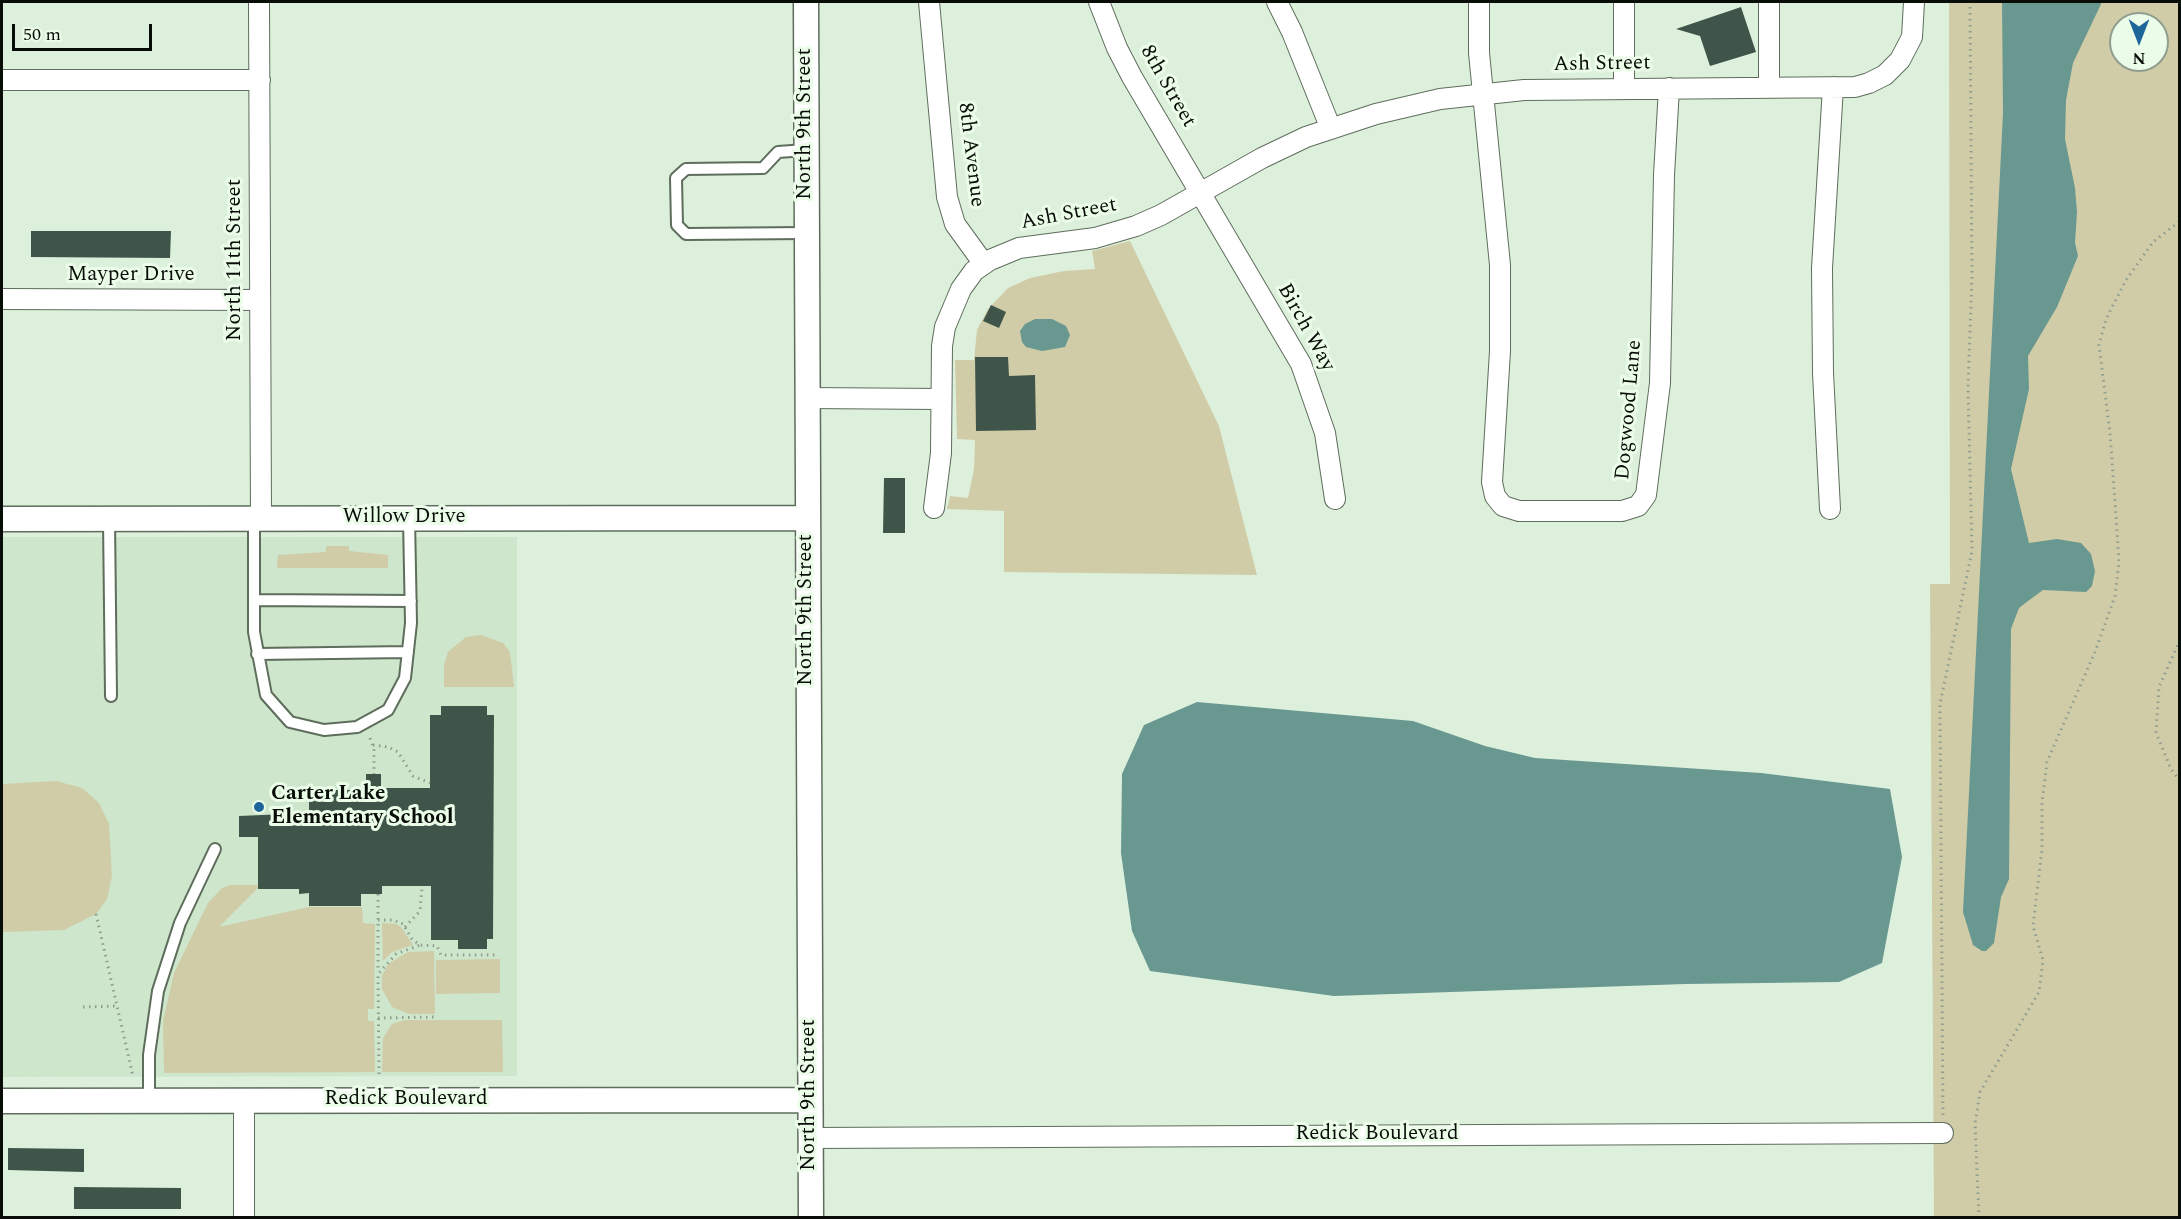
<!DOCTYPE html>
<style>
body{margin:0}
#map{position:relative;width:2181px;height:1219px;overflow:hidden;background:#ddf0dc;font-family:Spectral,serif}
canvas{display:block}
.frame{position:absolute;inset:0;border:3px solid #080d07;pointer-events:none}
.north{position:absolute;left:2109px;top:12px;width:60px;height:60px;box-sizing:border-box;background:#ebfde9;border:2px solid #909d8f;border-radius:50%;rotate:180deg;font-size:16px;font-weight:700;line-height:24px;text-align:center;color:#080d07}
.north::after{content:'';display:block;margin:auto;width:21px;height:27px;background:#1e6599;clip-path:polygon(50% 0,100% 100%,50% 72%,0 100%)}
.scale{position:absolute;left:12px;top:24px;width:140px;height:27px;box-sizing:border-box;border:3px solid #080d07;border-top:0;padding-left:8px;font-size:18px;line-height:21px;white-space:nowrap;color:#080d07;-webkit-text-stroke:4px #ebfde9;paint-order:stroke}
</style>
<div id="map">
<canvas width="2181" height="1219"></canvas>
<div class="frame"></div>
<div class="north">N</div>
<div class="scale">50 m</div>
</div>
<script>
const ctx = document.querySelector('canvas').getContext('2d');
ctx.lineJoin = 'round';
function fill(path, color) {
  ctx.fillStyle = color;
  ctx.fill(path, 'evenodd');
}
function shape(rows) {
  const path = new Path2D();
  for (const r of rows) {
    path.moveTo(r[0], r[1]);
    for (let i = 2; i < r.length; i += 2) path.lineTo(r[i], r[i + 1]);
  }
  return path;
}
function trace(path, color, width, dash) {
  ctx.strokeStyle = color;
  ctx.lineWidth = width;
  ctx.lineCap = dash ? 'butt' : 'round';
  ctx.setLineDash(dash || []);
  ctx.stroke(path);
}
function label(font, color, halo, rows, align = 'center') {
  ctx.font = font + ' Spectral,serif';
  ctx.lineWidth = 6;
  ctx.setLineDash([]);
  ctx.textBaseline = 'middle';
  ctx.strokeStyle = halo;
  ctx.fillStyle = color;
  for (const [text, x, y, turn = 0] of rows) {
    ctx.save();
    ctx.translate(x, y);
    ctx.rotate((+turn || 0) * Math.PI / 180);
    ctx.textAlign = isNaN(turn) ? turn : align;
    if (halo) ctx.strokeText(text, 0, 0);
    ctx.fillText(text, 0, 0);
    ctx.restore();
  }
}
fill(shape([
 [2,537,517,537,517,1076,2,1077]
]), '#cee6cc');
fill(shape([
 [1949,2,2179,2,2179,1217,1934,1217,1930,584,1950,584],
 [2121,24,2157,24,2157,60,2121,60],
 [1130,241,1219,426,1257,575,1004,572,1004,511,947,509,950,496,968,498,974,469,975,440,957,439,955,360,974,360,977,330,988,309,1008,288,1030,278,1064,271,1095,269,1092,251],
 [326,546,349,546,349,551,388,555,388,568,277,568,278,555,326,552],
 [481,635,503,643,510,652,514,687,444,687,444,665,448,652,466,637],
 [56,781,82,788,99,803,109,824,112,876,107,899,96,914,64,930,2,932,2,784],
 [231,885,258,885,257,889,219,927,309,907,362,907,363,923,375,924,374,1009,368,1009,368,1021,374,1021,375,1072,164,1073,163,1021,174,973,208,903,222,888],
 [382,923,396,924,401,927,413,945,392,952,383,961],
 [434,951,435,1014,409,1014,392,1007,382,989,382,976,388,964,408,952],
 [500,959,500,993,436,994,436,960],
 [405,1020,502,1020,503,1072,382,1072,383,1038,392,1024]
]), '#d0cca7');
fill(shape([
 [2002,2,2102,2,2073,63,2066,100,2065,139,2075,188,2077,212,2075,243,2078,256,2057,307,2028,356,2029,389,2011,469,2029,543,2057,539,2081,543,2091,554,2095,571,2092,586,2086,592,2043,590,2028,601,2019,608,2011,629,2009,879,2001,897,1994,943,1986,951,1982,951,1973,945,1963,912,2003,113],
 [1035,319,1052,319,1066,326,1070,335,1065,347,1042,351,1026,347,1022,342,1020,331,1025,324],
 [1197,702,1413,721,1485,746,1535,758,1761,773,1890,789,1902,857,1882,963,1839,982,1685,984,1334,996,1150,971,1132,931,1121,853,1122,774,1144,725]
]), '#699891');
fill(shape([
 [1741,7,1756,52,1710,66,1700,36,1676,29],
 [31,231,171,231,170,258,31,257],
 [991,305,1006,312,999,328,983,321],
 [975,357,1008,357,1009,376,1035,375,1036,430,976,431],
 [884,478,905,478,905,533,883,533],
 [441,706,487,706,487,715,494,715,493,939,487,939,487,949,458,949,458,940,431,940,431,886,382,886,382,894,361,894,361,906,309,906,309,893,299,894,299,889,258,889,258,837,239,837,239,816,309,813,309,790,366,790,366,774,381,774,381,788,430,788,430,715,441,715],
 [8,1148,84,1149,84,1172,8,1170],
 [74,1187,181,1188,181,1209,74,1209]
]), '#3f554a');
const service = shape([
 [806,150,778,152,763,168,686,169,676,178,677,225,686,234,806,233],
 [254,518,254,632,266,695,290,722,324,730,357,727,388,710,405,678,411,623,409,518],
 [109,519,111,696],
 [254,600,411,601],
 [257,654,408,652],
 [149,1101,149,1055,158,991,180,923,215,849]
]);
const minor = shape([
 [259,2,261,518],
 [929,2,947,197,955,224,984,264],
 [1099,2,1117,48,1132,77,1301,364,1325,433,1335,499],
 [1277,2,1292,32,1331,129],
 [1479,2,1479,53,1500,265,1500,351,1492,482,1495,496,1503,506,1519,511,1622,511,1638,506,1646,495,1660,383,1664,175,1669,88],
 [1624,2,1624,88],
 [1769,2,1769,88],
 [2,80,260,80],
 [2,299,260,300],
 [807,398,941,399],
 [934,508,941,453,942,346,945,327,961,289,974,271,990,260,1019,248,1095,238,1136,226,1161,215,1262,158,1306,137,1376,114,1440,99,1524,90,1855,87,1869,83,1885,75,1900,60,1912,37,1914,2],
 [1830,509,1823,373,1822,268,1833,87],
 [244,1101,244,1218],
 [810,1138,1943,1133]
]);
const tertiary = shape([
 [806,2,811,1218],
 [2,519,807,518],
 [2,1101,810,1100]
]);
trace(service, '#5e6d5c', 14);
trace(minor, '#5e6d5c', 22);
trace(tertiary, '#5e6d5c', 27);
trace(shape([
 [2180,640,2159,687,2156,733,2171,769,2180,781],
 [370,738,374,749,374,774],
 [373,745,388,747,398,752,413,776,430,783],
 [378,894,378,972],
 [96,914,133,1076],
 [378,920,393,920,403,924,412,939,420,945,437,946,441,955,496,955],
 [405,927,420,911,422,887],
 [83,1007,117,1006],
 [378,1018,435,1017],
 [379,1074,378,974,396,954,420,945],
 [1943,1115,1940,704,1972,551,1968,387,1972,277,1970,2],
 [1979,1218,1975,1124,1980,1092,2039,992,2043,960,2033,926,2042,849,2042,803,2047,762,2095,652,2115,596,2119,562,2115,502,2110,433,2099,345,2106,319,2126,280,2153,242,2180,221]
]), '#8f9d8e', 3, [1.5, 4.5]);
trace(service, '#fff', 10);
trace(minor, '#fff', 20);
trace(tertiary, '#fff', 24);
for (const [x, y, r, color] of [
 [259,807,6,"#1e6599"]
]) {
  const dot = new Path2D();
  dot.arc(x, y, r, 0, 2 * Math.PI);
  ctx.fillStyle = color;
  ctx.fill(dot);
  trace(dot, '#ebfde9', 2);
}
label('21px', '#080d07', '#ebfde9', [
 ["Ash Street",1602,65,-1],
 ["8th Street",1167,87,60],
 ["North 9th Street",806,124,-90],
 ["8th Avenue",970,155,83],
 ["Ash Street",1069,215,-11],
 ["North 11th Street",236,260,-90],
 ["Mayper Drive",131,276],
 ["Birch Way",1305,328,61],
 ["Dogwood Lane",1630,410,-85],
 ["Willow Drive",404,518],
 ["North 9th Street",807,610,-90],
 ["North 9th Street",810,1095,-90],
 ["Redick Boulevard",406,1100],
 ["Redick Boulevard",1377,1135]
]);
label('bold 21px', '#080d07', '#ebfde9', [
 ["Carter Lake",271,795],
 ["Elementary School",271,819]
], 'left');
</script>
